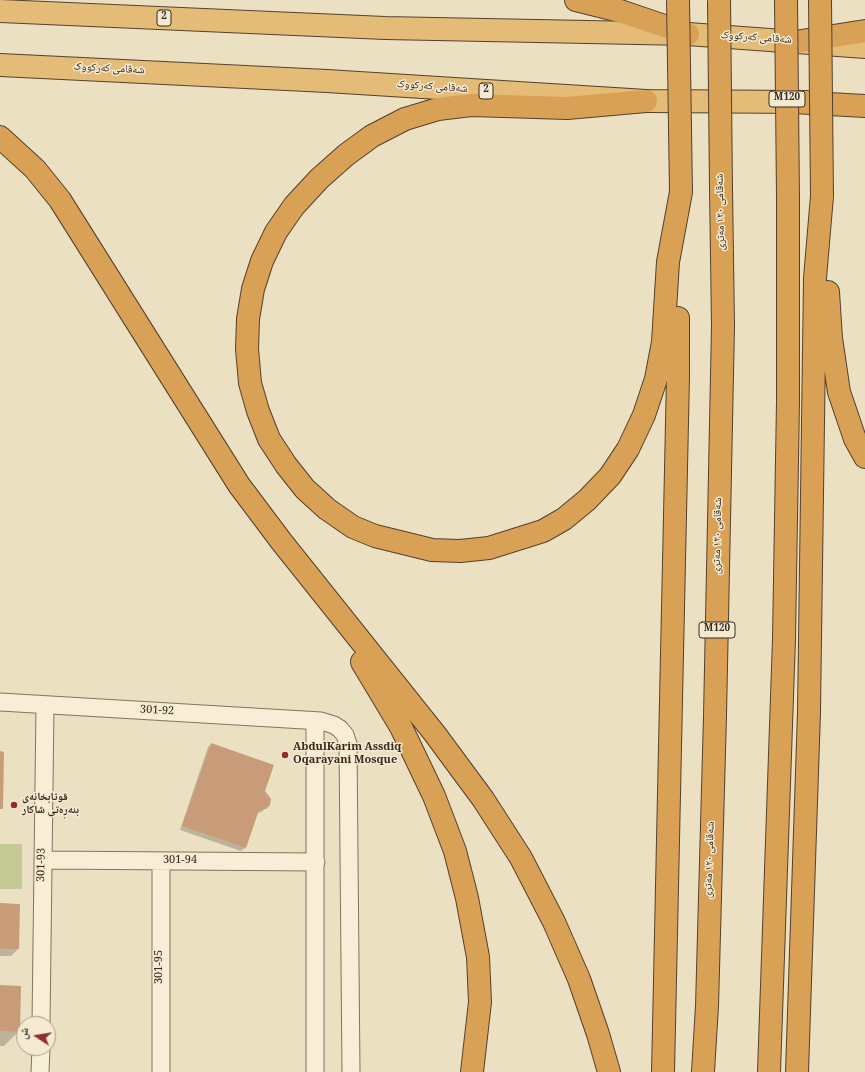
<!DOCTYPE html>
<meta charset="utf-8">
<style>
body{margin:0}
#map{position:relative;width:865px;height:1072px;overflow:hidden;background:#ece0c2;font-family:Georgia,"Noto Naskh Arabic",serif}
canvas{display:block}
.north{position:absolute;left:16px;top:1016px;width:40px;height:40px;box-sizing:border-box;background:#f4ead1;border:1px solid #a89d89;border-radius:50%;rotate:282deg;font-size:11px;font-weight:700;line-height:16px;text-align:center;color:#362a1e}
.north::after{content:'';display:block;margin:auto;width:14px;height:18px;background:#922d2c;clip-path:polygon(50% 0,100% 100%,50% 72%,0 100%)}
</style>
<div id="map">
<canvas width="865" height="1072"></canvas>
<div class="north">ش</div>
</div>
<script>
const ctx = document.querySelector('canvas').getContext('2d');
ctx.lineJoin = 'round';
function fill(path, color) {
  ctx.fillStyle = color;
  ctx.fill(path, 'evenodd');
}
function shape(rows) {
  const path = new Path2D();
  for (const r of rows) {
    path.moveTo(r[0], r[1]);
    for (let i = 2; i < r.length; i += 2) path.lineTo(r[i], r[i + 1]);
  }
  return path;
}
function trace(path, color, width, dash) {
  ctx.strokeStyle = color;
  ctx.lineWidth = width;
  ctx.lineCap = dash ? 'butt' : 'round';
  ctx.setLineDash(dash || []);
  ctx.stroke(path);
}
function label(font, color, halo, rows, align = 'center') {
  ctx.font = font + ' Georgia,"Noto Naskh Arabic",serif';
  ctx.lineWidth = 3;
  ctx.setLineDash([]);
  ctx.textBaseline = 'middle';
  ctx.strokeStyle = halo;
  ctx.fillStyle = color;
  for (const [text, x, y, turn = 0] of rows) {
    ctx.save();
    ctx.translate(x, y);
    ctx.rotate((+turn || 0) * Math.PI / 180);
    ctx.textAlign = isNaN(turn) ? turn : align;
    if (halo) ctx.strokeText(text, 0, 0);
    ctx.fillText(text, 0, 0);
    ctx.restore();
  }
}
fill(shape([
 [0,844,22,844,22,889,0,889]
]), '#c3ca96');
fill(shape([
 [211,744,264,791,265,808,262,812,257,813,245,848,241,851,180,830,208,747],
 [0,904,18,949,11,956,0,956],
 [0,986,19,1031,4,1046,0,1046]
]), '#0003');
fill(shape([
 [211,743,274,765,265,791,271,799,270,805,266,809,259,810,246,848,182,826],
 [0,751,4,752,3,809,0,809],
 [0,903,20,904,19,949,0,949],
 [0,985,21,986,20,1032,0,1031]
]), '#c99c79');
const minor = shape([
 [0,702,321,721,334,725,340,729,345,735,348,744,351,1072],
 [315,721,315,1072],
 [43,860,316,862],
 [161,862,161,1072],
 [41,1024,45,706],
 [40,1072,41,1048]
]);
const trunk = shape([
 [0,11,385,28,688,34,865,47],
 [0,65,327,81,646,101,806,102]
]);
const motorway = shape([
 [576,0,620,11,688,34],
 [795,42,865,31],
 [646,101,567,108,471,105,438,109,405,119,372,136,346,155,319,179,294,206,276,232,262,261,253,289,248,319,247,349,250,383,258,411,269,439,286,465,305,489,327,509,353,527,375,536,432,550,460,551,489,548,543,531,564,519,587,500,610,476,628,449,644,415,656,379,663,342,668,262,681,192],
 [793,102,865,106],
 [0,137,35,169,60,200,239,485,281,541,435,734,483,799,521,858,554,922,579,979,598,1034,609,1072],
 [828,292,831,338,839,392,855,439,865,457],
 [362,662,401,727,434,796,455,851,467,898,478,957,480,1002,472,1072],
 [663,1072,678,376,678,318],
 [703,1072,707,1006,715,716,723,326,721,188],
 [769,1072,784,639,788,401,788,198],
 [797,1072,809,712,815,278,822,196]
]);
trace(minor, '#85725a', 19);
trace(trunk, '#53402e', 24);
trace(motorway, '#53402e', 24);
trace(minor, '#f7eed5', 17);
trace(trunk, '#e4bc78', 22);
trace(motorway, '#d9a155', 22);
const motorwayBridge = shape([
 [678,0,681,192],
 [719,0,721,188],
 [786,0,788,198],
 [820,0,822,196]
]);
trace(motorwayBridge, '#53402e', 24, []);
trace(motorwayBridge, '#d9a155', 22);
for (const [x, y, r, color] of [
 [285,755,4,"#922d2c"],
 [14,805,4,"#922d2c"]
]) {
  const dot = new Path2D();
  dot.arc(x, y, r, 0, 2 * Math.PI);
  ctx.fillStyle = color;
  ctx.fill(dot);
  trace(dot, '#f4ead1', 1.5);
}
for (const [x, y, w] of [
 [164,18,14],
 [486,91,14],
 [787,99,36],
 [717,630,36]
]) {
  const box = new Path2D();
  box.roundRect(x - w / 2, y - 8, w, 16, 3);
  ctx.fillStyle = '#f4ead1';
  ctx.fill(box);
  trace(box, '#362a1e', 1);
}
label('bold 10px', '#362a1e', null, [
 ["2",164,18],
 ["2",486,91],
 ["M120",787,99],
 ["M120",717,630]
]);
label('11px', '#362a1e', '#f4ead1', [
 ["شەقامی کەرکووک",756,39,4],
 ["شەقامی کەرکووک",109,70,3],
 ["شەقامی کەرکووک",432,88,4],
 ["شەقامی ١٢٠ مەتری",722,212,-91],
 ["شەقامی ١٢٠ مەتری",719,536,-89],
 ["301-92",157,712,3],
 ["شەقامی ١٢٠ مەتری",711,860,-88],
 ["301-94",180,862],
 ["301-93",43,865,-89],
 ["301-95",161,967,-90]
]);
label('bold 11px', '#362a1e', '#f4ead1', [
 ["AbdulKarim Assdiq",293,749],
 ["Oqarayani Mosque",293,762],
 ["قوتابخانەی",22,799],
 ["بنەڕەتی شاکار",22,812]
], 'left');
</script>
